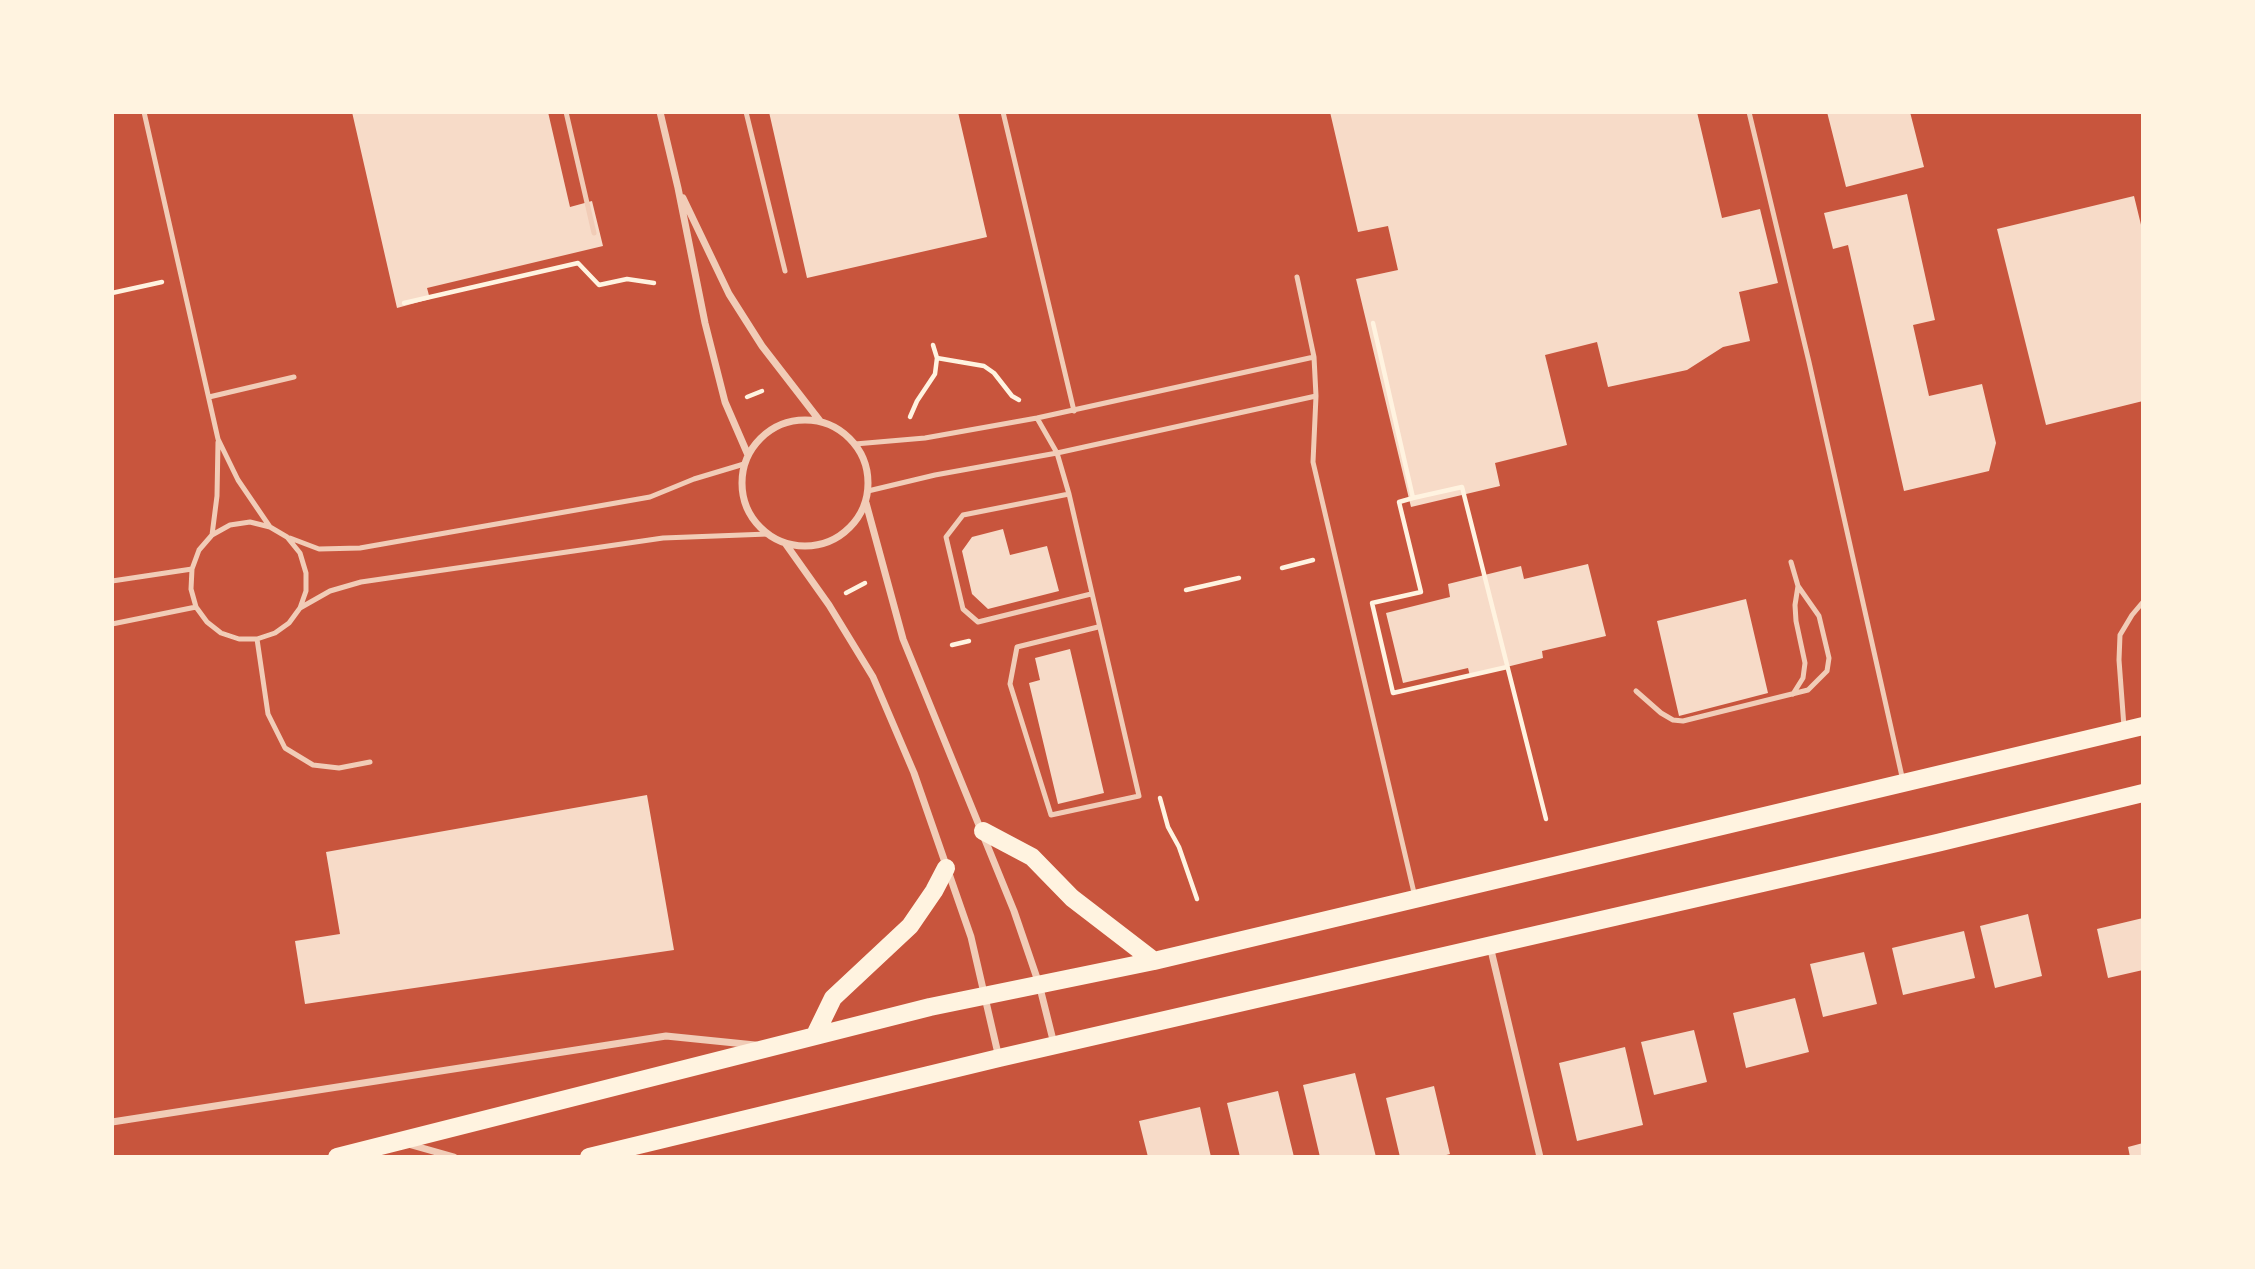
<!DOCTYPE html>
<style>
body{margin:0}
#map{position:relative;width:2255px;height:1269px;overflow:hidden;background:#c8553d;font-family:"Roboto Condensed",sans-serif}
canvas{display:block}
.frame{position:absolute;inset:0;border:114px solid #fff3e0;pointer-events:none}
</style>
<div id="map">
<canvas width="2255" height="1269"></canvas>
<div class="frame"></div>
</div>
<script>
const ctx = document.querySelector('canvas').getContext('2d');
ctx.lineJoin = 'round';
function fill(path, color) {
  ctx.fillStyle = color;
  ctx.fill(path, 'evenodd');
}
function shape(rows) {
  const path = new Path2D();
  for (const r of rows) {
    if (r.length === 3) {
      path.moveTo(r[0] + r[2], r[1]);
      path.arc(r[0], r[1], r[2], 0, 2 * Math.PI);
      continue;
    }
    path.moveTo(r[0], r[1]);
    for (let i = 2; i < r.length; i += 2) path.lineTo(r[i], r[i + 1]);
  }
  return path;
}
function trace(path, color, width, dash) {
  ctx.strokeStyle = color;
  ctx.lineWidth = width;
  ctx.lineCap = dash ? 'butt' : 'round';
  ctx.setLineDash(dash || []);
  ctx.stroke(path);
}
fill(shape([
 [352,112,548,112,570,207,592,201,603,246,427,288,430,299,397,308],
 [769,112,958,112,987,237,807,278],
 [1330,112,1697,112,1722,218,1760,209,1778,283,1739,292,1750,341,1723,347,1687,370,1608,387,1597,342,1545,355,1567,445,1495,463,1500,486,1411,507,1356,279,1398,270,1388,226,1358,232],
 [1827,112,1910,112,1924,167,1846,187],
 [1907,194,1935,320,1913,325,1929,396,1982,384,1996,443,1989,471,1904,491,1848,245,1833,249,1824,213],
 [2134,196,2143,233,2143,401,2046,425,1997,229],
 [1003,529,1010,555,1047,546,1059,591,988,609,972,594,962,551,972,537],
 [1588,564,1606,636,1542,651,1543,658,1470,676,1468,668,1403,683,1386,613,1450,597,1448,584,1521,566,1524,579],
 [1746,599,1768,693,1679,716,1657,621],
 [1070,649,1104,793,1058,804,1029,683,1040,680,1035,658],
 [647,795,674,950,305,1004,295,941,340,934,326,852],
 [2028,914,2042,976,1995,988,1980,926],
 [2143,918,2143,970,2108,978,2097,929],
 [1964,931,1975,978,1903,995,1892,948],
 [1864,952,1877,1004,1823,1017,1810,964],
 [1795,998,1809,1052,1746,1068,1733,1013],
 [1694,1030,1707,1082,1654,1095,1641,1042],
 [1625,1047,1643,1125,1577,1141,1559,1063],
 [1355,1073,1376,1157,1320,1157,1303,1085],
 [1434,1086,1450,1154,1439,1157,1400,1157,1386,1098],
 [1278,1091,1294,1157,1240,1157,1227,1103],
 [1200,1107,1211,1157,1148,1157,1139,1121],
 [2143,1143,2143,1157,2130,1157,2128,1147]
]), '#f7dbc8');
trace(shape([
 [112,293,162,282],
 [404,303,578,263,599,285,627,279,654,283],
 [1373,323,1413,498,1462,487,1546,819],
 [933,345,937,358,984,366,994,373,1012,396,1019,400],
 [747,397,762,391],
 [910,417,917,401,935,374,937,358],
 [1413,498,1399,502,1421,592,1372,603,1393,693,1507,667],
 [1282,568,1313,560],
 [1186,590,1239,578],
 [846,593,865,583],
 [952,645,969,641],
 [1160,798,1168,827,1179,847,1197,899]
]), '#fff3e0', 4.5);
trace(shape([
 [144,112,218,439,238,480,270,527],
 [566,112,594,233],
 [746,112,785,271],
 [1003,112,1074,411],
 [1749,112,1809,362,1903,781],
 [1297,277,1314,357,1316,396,1313,462,1415,897],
 [209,397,294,377],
 [1037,418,1057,453,1069,494,1139,796,1051,815,1010,684,1017,647,1098,627],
 [855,444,925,438,1037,418,1314,357],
 [868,491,935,475,1057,453,1316,396],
 [1069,494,963,515,946,537,963,609,978,622,1091,594],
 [212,535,217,496,218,442],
 [290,538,319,549,360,548,650,497,694,479,744,464],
 [112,581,192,569],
 [300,608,306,591,306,573,300,553,287,537,270,527,250,522,230,525,212,535,199,550,192,569,191,589,196,607,207,622,221,633,239,639,257,639,275,633,289,623,300,608,330,591,361,582,663,538,768,534],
 [112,624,196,607],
 [257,639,268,714,285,748,313,765,339,768,370,762],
 [1636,691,1661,713,1673,720,1683,721,1808,690,1827,671,1829,658,1819,616,1798,586,1791,562],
 [1793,694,1803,678,1805,663,1796,621,1795,605,1798,586],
 [2124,727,2119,660,2120,635,2132,615,2143,602]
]), '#f1ccb7', 5);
trace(shape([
 [660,112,678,188,705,323,725,402,748,455],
 [683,198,729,294,762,346,820,421],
 [805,483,63],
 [866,503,903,639,1014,911,1039,984,1054,1044],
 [785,543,829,605,873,677,914,773,971,937,999,1058],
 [1490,946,1540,1157],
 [112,1122,666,1036,755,1045],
 [408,1144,454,1157]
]), '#f1ccb7', 7);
trace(shape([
 [983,831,1032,857,1072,898,1154,961],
 [815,1035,833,998,910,926,934,891,946,868],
 [337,1157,930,1007,1154,961,2143,726],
 [589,1157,999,1058,1937,843,2143,793]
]), '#fff3e0', 18);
</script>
